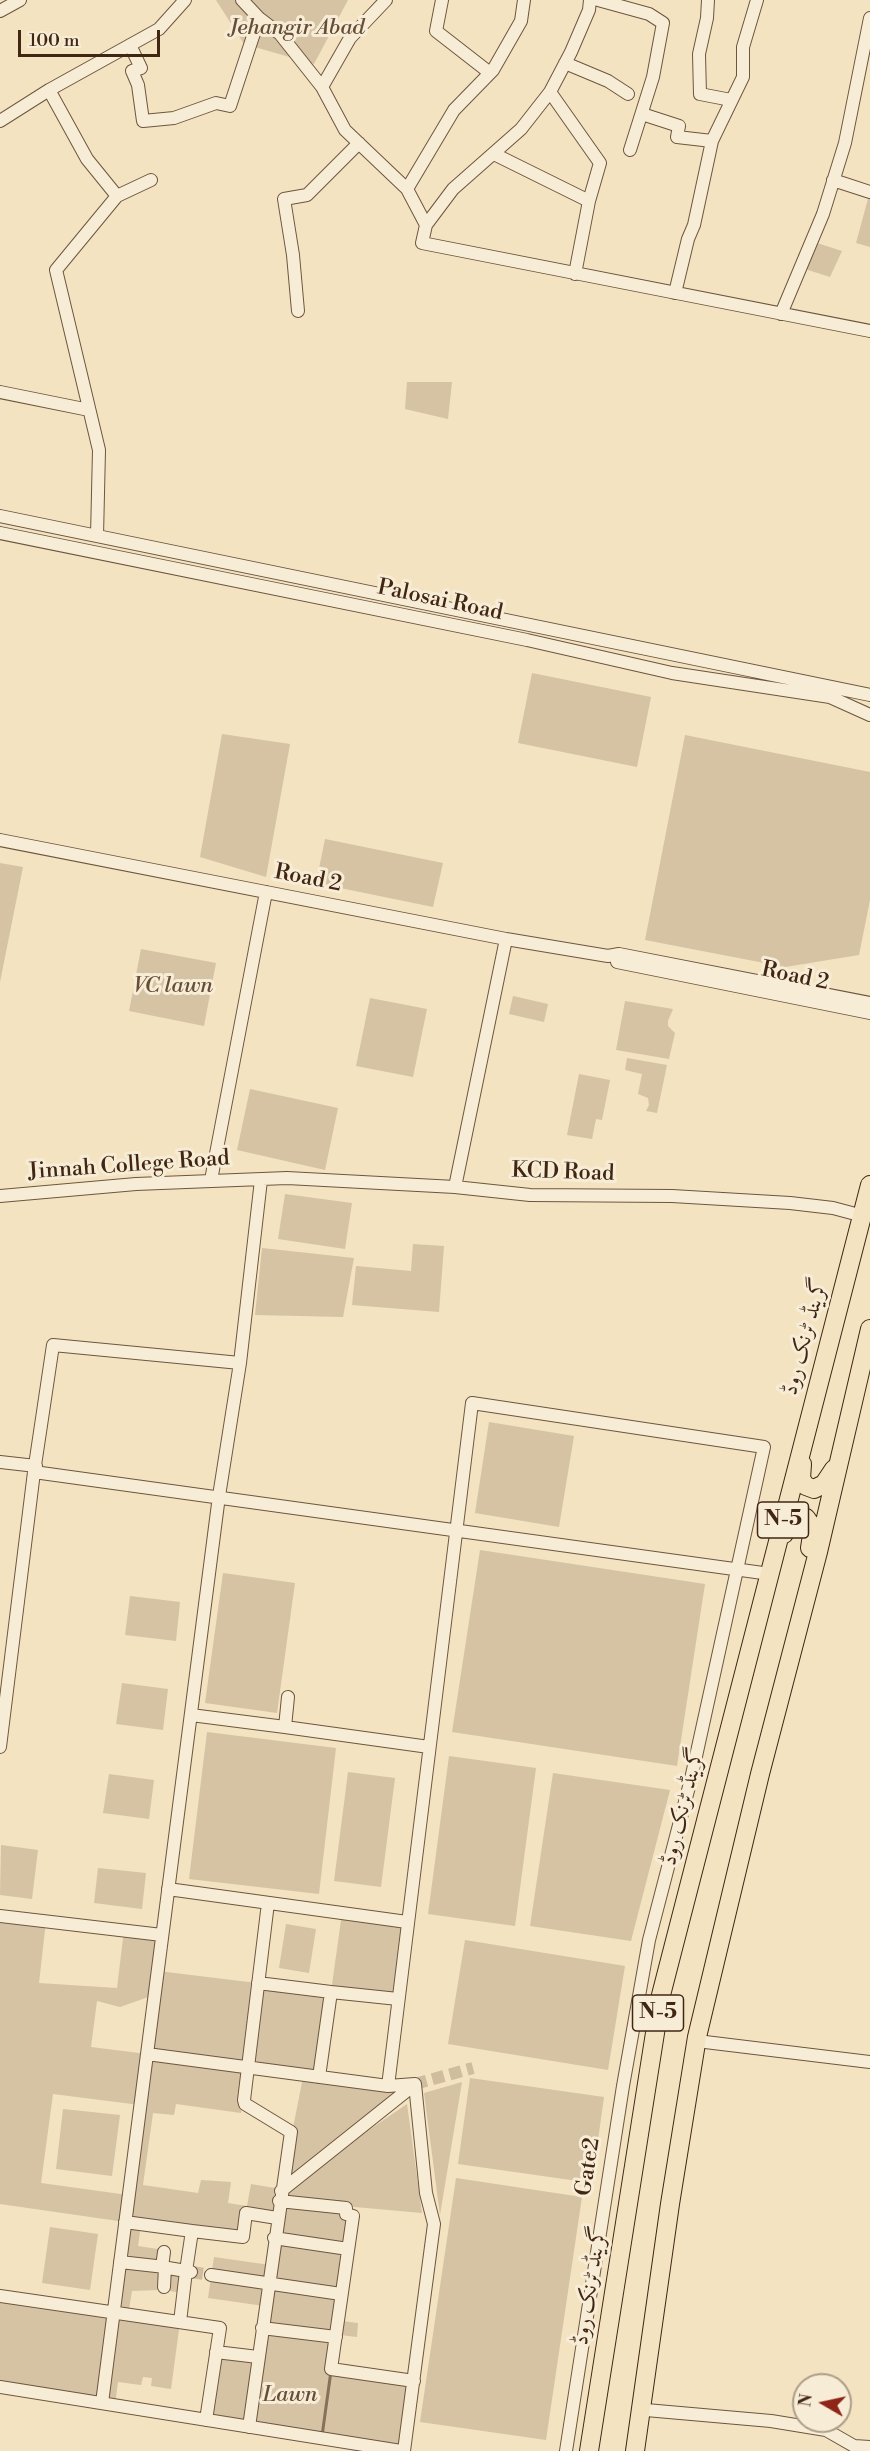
<!DOCTYPE html>
<meta charset="utf-8">
<style>
body{margin:0}
#map{position:relative;width:870px;height:2451px;overflow:hidden;background:#f3e3c1;font-family:"Libre Bodoni",serif}
canvas{display:block}
.north{position:absolute;left:792px;top:2373px;width:60px;height:60px;box-sizing:border-box;background:#f7edd7;border:2px solid #ae9d89;border-radius:50%;rotate:279deg;font-size:16px;font-weight:700;line-height:24px;text-align:center;color:#412614}
.north::after{content:'';display:block;margin:auto;width:21px;height:27px;background:#8f2418;clip-path:polygon(50% 0,100% 100%,50% 72%,0 100%)}
.scale{position:absolute;left:18px;top:30px;width:142px;height:27px;box-sizing:border-box;border:3px solid #412614;border-top:0;padding-left:8px;font-size:18px;line-height:21px;white-space:nowrap;color:#412614;-webkit-text-stroke:4px #f7edd7;paint-order:stroke}
</style>
<div id="map">
<canvas width="870" height="2451"></canvas>
<div class="north">N</div>
<div class="scale">100 m</div>
</div>
<script>
const ctx = document.querySelector('canvas').getContext('2d');
ctx.lineJoin = 'round';
function fill(path, color) {
  ctx.fillStyle = color;
  ctx.fill(path, 'evenodd');
}
function shape(rows) {
  const path = new Path2D();
  for (const r of rows) {
    path.moveTo(r[0], r[1]);
    for (let i = 2; i < r.length; i += 2) path.lineTo(r[i], r[i + 1]);
  }
  return path;
}
function trace(path, color, width, dash) {
  ctx.strokeStyle = color;
  ctx.lineWidth = width;
  ctx.lineCap = dash ? 'butt' : 'round';
  ctx.setLineDash(dash || []);
  ctx.stroke(path);
}
function label(font, color, halo, rows, align = 'center') {
  ctx.font = font + ' "Libre Bodoni",Amiri,serif';
  ctx.lineWidth = 6;
  ctx.setLineDash([]);
  ctx.textBaseline = 'middle';
  ctx.strokeStyle = halo;
  ctx.fillStyle = color;
  for (const [text, x, y, turn = 0] of rows) {
    ctx.save();
    ctx.translate(x, y);
    ctx.rotate((+turn || 0) * Math.PI / 180);
    ctx.textAlign = isNaN(turn) ? turn : align;
    if (halo) ctx.strokeText(text, 0, 0);
    ctx.fillText(text, 0, 0);
    ctx.restore();
  }
}
fill(shape([
 [216,0,348,0,314,64,244,44],
 [869,195,870,195,870,247,856,243],
 [817,243,842,251,830,277,805,269],
 [407,382,452,382,448,419,405,409],
 [532,673,651,697,637,767,518,743],
 [222,734,290,744,266,877,200,857],
 [685,735,870,772,870,900,859,955,785,967,645,940],
 [325,839,443,863,433,907,316,883],
 [0,863,23,867,0,982],
 [141,949,216,963,204,1026,129,1011],
 [513,996,548,1004,544,1022,509,1014],
 [370,998,427,1009,413,1077,356,1066],
 [625,1001,673,1009,668,1021,668,1026,675,1033,669,1059,616,1050],
 [627,1058,667,1065,657,1113,646,1111,649,1105,648,1098,638,1094,642,1074,625,1070],
 [579,1074,610,1080,602,1120,596,1119,592,1139,567,1135],
 [250,1089,338,1108,325,1170,237,1150],
 [285,1194,352,1203,345,1249,278,1239],
 [413,1244,444,1246,439,1312,352,1305,356,1266,411,1271],
 [262,1248,354,1258,343,1317,255,1315],
 [489,1422,574,1436,559,1527,475,1513],
 [480,1550,705,1584,677,1766,452,1732],
 [223,1573,295,1583,277,1713,205,1703],
 [130,1596,180,1602,176,1641,125,1635],
 [122,1683,168,1689,163,1730,116,1724],
 [207,1732,336,1748,319,1894,189,1879],
 [449,1756,536,1768,515,1926,428,1914],
 [348,1772,395,1778,381,1887,334,1881],
 [553,1773,670,1790,631,1941,530,1926],
 [109,1774,154,1780,149,1819,103,1813],
 [1,1845,38,1850,32,1899,0,1895],
 [98,1868,146,1873,142,1909,94,1903],
 [342,1913,407,1922,398,1999,331,1993,319,2079,407,2091,288,2185,407,2104,422,2213,321,2204,353,2216,331,2369,413,2381,404,2451,206,2420,216,2352,258,2357,264,2306,208,2298,214,2257,270,2265,277,2218,246,2212,243,2237,141,2224,138,2246,164,2250,159,2290,132,2291,129,2310,180,2322,171,2389,151,2386,152,2378,143,2377,141,2385,118,2382,115,2405,0,2387,0,2296,113,2312,125,2222,0,2204,0,1916,46,1921,39,1983,117,1988,124,1930,162,1935,158,1971,331,1992],
 [154,1995,147,2054,91,2047,97,2001,120,2007],
 [247,2070,303,2077,281,2189,251,2184,247,2206,228,2203,231,2182,201,2180,198,2193,143,2185,153,2113,174,2115,176,2104,241,2113],
 [53,2094,140,2105,128,2195,41,2183],
 [286,1924,316,1929,309,1973,279,1968],
 [465,1940,625,1966,608,2070,448,2044],
 [470,2078,604,2097,592,2183,458,2164],
 [462,2082,440,2215,424,2093],
 [63,2109,120,2115,112,2176,56,2169],
 [456,2178,582,2197,546,2440,420,2422],
 [50,2227,98,2234,90,2290,42,2283],
 [166,2268,186,2271,183,2293,163,2290],
 [342,2321,358,2323,357,2337,340,2335]
]), '#d5c3a4');
trace(shape([
 [322,2436,331,2371]
]), '#877158', 3);
trace(shape([
 [415,2084,473,2068],
 [191,2272,211,2275]
]), '#cfbd9e', 12, [12, 6]);
const minor = shape([
 [242,0,259,18,280,34,322,87,345,130,407,189,426,225,422,243,870,331],
 [442,0,436,31,490,73],
 [598,0,649,14,663,23,653,77,630,150],
 [708,0,707,18,699,54,700,94,731,100],
 [0,11,20,0],
 [130,45,141,68,132,71,138,85,143,121,174,118,216,103,230,106,259,18],
 [565,63,608,81,628,94],
 [322,87,350,38,386,0],
 [49,90,87,159,117,196],
 [550,92,600,163,589,201,575,274],
 [642,114,679,126,677,137,712,141],
 [0,121,49,90,159,29,185,0],
 [494,154,589,201],
 [833,180,870,192],
 [407,189,454,110,493,70,521,21,524,0],
 [426,225,453,189,521,129,550,92,571,52,589,10,590,0],
 [675,293,688,239,694,225,712,141,743,77,743,47,757,0],
 [298,311,293,255,284,199,307,195,359,143],
 [781,314,823,214,845,143,870,18],
 [0,392,89,410],
 [0,516,870,695],
 [0,533,527,640,672,673,830,697,870,715],
 [97,536,99,450,56,270,117,196,151,180],
 [0,840,506,939,608,956,619,954,870,1003],
 [617,962,870,1013],
 [211,1180,266,892],
 [455,1187,506,939],
 [0,1196,136,1184,287,1178,455,1187,530,1195,672,1196,790,1203,833,1208,863,1216],
 [0,1462,36,1466],
 [34,1472,770,1574],
 [191,1715,285,1727,288,1697],
 [285,1727,429,1747],
 [0,1747,34,1472,53,1345,240,1363],
 [168,1889,407,1922],
 [0,1916,162,1935],
 [258,1983,331,1992],
 [697,2041,870,2062],
 [147,2054,388,2086,415,2084,426,2193,434,2224,404,2451],
 [319,2077,331,1992,398,1999],
 [388,2086,472,1403,764,1447,691,1779,649,1940,623,2086,566,2451],
 [281,2191,414,2085],
 [279,2201,346,2208,346,2214,353,2216,331,2369,414,2381],
 [125,2222,192,2231,186,2271,191,2272],
 [192,2231,243,2237,246,2213,277,2218],
 [274,2238,348,2249],
 [164,2252,162,2267,186,2271,180,2322],
 [120,2262,165,2267,164,2287],
 [211,2275,341,2294],
 [0,2296,220,2328,206,2420],
 [262,2328,336,2337],
 [216,2352,258,2357],
 [0,2387,401,2451],
 [102,2403,219,1496,240,1363,261,1180],
 [646,2410,771,2421,826,2430,854,2446,870,2447],
 [249,2427,291,2132,245,2104,244,2100,268,1903]
]);
const highway = shape([
 [802,1464,801,1479,806,1486,814,1489,824,1484,834,1469],
 [784,1534,790,1521,795,1518,806,1518,813,1528,810,1548],
 [589,2451,661,1995,870,1185],
 [635,2451,670,2204,697,2037,760,1774,818,1552,870,1329]
]);
trace(minor, '#6e553f', 14);
trace(highway, '#412614', 20);
trace(minor, '#f7edd7', 12);
trace(highway, '#f3e3c1', 18);
for (const [x, y, w] of [
 [783,1520,51],
 [658,2013,51]
]) {
  const box = new Path2D();
  box.roundRect(x - w / 2, y - 18, w, 36, 4.5);
  ctx.fillStyle = '#f7edd7';
  ctx.fill(box);
  trace(box, '#412614', 1.5);
}
label('bold 21px', '#412614', null, [
 ["N-5",783,1520],
 ["N-5",658,2013]
]);
label('italic 22px', '#664d38', '#f7edd7', [
 ["Jehangir Abad",297,29],
 ["VC lawn",173,987],
 ["Lawn",290,2396]
]);
label('22px', '#412614', '#f7edd7', [
 ["Palosai Road",440,601,12],
 ["Road 2",308,879,11],
 ["Road 2",795,977,12],
 ["Jinnah College Road",129,1166,-4],
 ["KCD Road",563,1173,2],
 ["گرینڈ ٹرنک روڈ",806,1337,-75],
 ["گرینڈ ٹرنک روڈ",684,1807,-76],
 ["Gate2",589,2167,-81],
 ["گرینڈ ٹرنک روڈ",591,2286,-81]
]);
</script>
